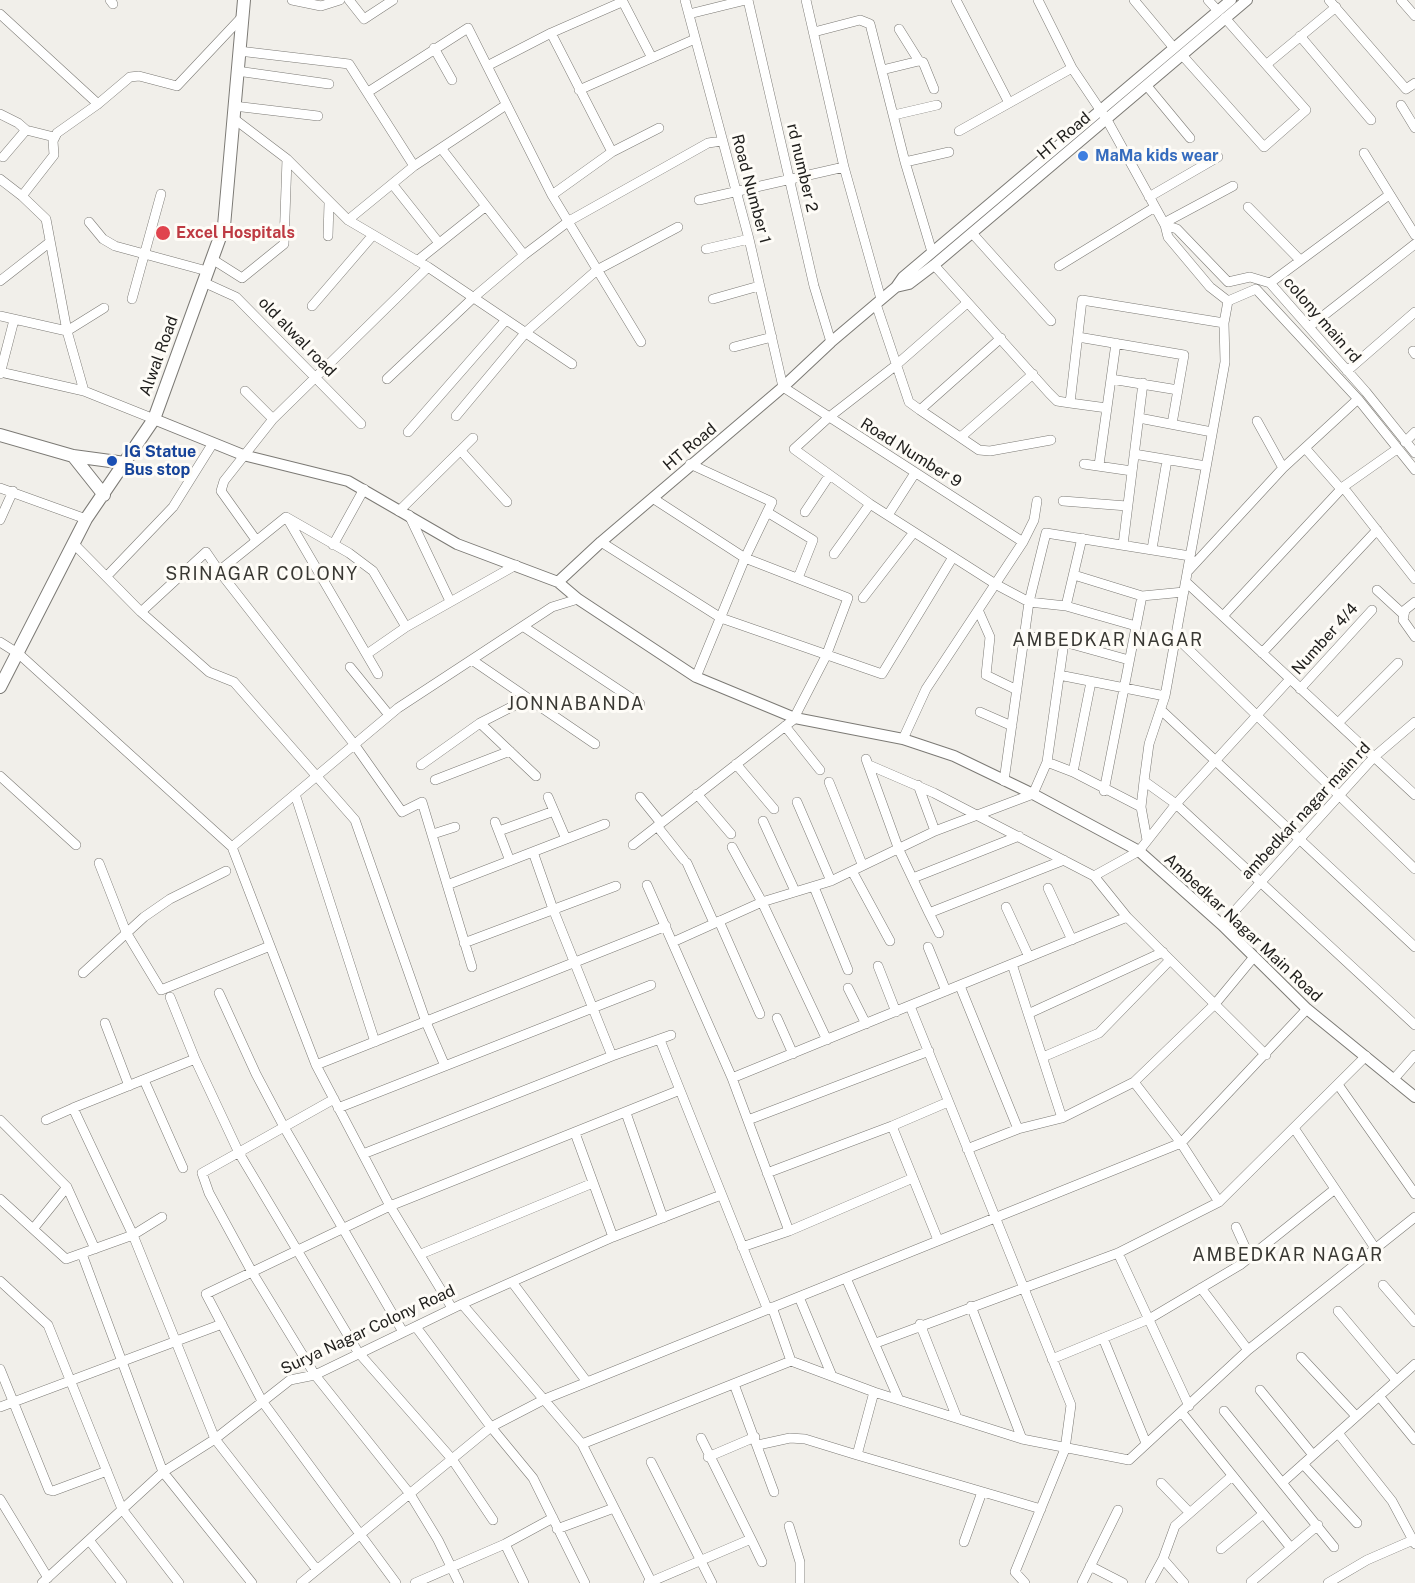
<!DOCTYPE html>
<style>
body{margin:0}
canvas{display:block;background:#f1efea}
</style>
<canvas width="1415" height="1583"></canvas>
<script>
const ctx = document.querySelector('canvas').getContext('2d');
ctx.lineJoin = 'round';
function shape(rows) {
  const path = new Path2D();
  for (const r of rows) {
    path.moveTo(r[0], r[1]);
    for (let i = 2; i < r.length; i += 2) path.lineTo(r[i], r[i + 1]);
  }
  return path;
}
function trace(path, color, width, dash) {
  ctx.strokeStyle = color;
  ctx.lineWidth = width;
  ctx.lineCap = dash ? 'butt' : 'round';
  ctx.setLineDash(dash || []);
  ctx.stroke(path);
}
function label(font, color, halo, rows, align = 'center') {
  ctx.font = font + ' "Public Sans",sans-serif';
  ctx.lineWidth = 6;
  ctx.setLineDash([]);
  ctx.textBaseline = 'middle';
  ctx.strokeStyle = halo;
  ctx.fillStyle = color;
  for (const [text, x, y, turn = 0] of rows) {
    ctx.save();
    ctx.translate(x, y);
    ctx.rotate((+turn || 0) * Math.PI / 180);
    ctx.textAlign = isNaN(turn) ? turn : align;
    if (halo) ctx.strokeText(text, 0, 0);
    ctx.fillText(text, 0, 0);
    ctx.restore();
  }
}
const minor = shape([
 [110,0,113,4],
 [292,0,321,6,340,0],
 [349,0,364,19,393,0],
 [622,0,652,58],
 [685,0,749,239,783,387,1023,542],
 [748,0,814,286,831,342],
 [806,0,844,167,881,299],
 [956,0,1009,103],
 [1038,0,1072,68,1107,120,1165,225,1177,229,1228,282,1250,277,1270,283,1366,392,1415,453],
 [1134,0,1174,48],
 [1208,0,1218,11],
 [1329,0,1406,89,1415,83],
 [1401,0,1415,16],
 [0,14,98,104],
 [689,14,746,0],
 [899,29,919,61],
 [814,32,860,20,870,24,905,162,932,252],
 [551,33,612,152],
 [1300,36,1371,120],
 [434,48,452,80],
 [239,51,349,64,414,166],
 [1182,55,1264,147,1306,110,1225,18],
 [1267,64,1336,7],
 [489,65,551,33,622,2],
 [882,70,919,61,923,62,934,89],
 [237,71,329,84],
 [1147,86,1190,138],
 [579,90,695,39],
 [368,92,468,28,552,195,641,342],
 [1401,105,1415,128],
 [234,106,318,116],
 [0,114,18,123,26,130,54,137],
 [894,115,937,105],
 [233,118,287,159,348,220,428,267,572,364],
 [959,131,1072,68],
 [441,148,524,255],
 [1364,153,1415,235],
 [3,157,26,130],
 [905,162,949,152],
 [0,179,22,196,54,155,53,141,57,133,98,104,130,77,139,76,177,86,241,18],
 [393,185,439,243],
 [552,195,612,152,659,128],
 [1149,197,1218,157],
 [699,200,844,167],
 [1248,207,1300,260],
 [348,220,414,166,506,105],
 [89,222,103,239,115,246,207,271],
 [1164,223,1233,186],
 [1165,225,1168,237,1210,287,1228,301],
 [972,233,1051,321],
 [328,236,329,203],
 [706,249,749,239],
 [212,259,242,278,284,244,287,159],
 [417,261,486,206],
 [934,265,1049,393,1057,401,1070,403],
 [1059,266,1155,207],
 [0,281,50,242],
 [203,282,236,297,361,424],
 [1270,283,1389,195],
 [132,299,161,194],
 [713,299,759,286],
 [1228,301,1256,289,1358,399,1415,470],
 [967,303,895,366,828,418,794,449,870,504,997,585,1029,602,1066,606,1136,626],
 [876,304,909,402,920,410,979,450,990,451,1051,440],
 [312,306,373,235],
 [0,316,67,331,104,308],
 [1309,327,1415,244],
 [1078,337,1184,355,1172,424],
 [734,347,772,337],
 [1413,351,1415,354],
 [1347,371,1415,312],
 [0,372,84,391,67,331,46,219,22,196],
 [0,374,14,320],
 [387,379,473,298,524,255,569,221,708,143,722,141],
 [1111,379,1178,390],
 [84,391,154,419],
 [245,391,273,419],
 [1107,408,1070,403,1082,300,1224,323],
 [920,410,1001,338],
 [456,416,526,332,597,270,678,227],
 [1139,418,1212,432],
 [1257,421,1283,468],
 [408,432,505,321],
 [962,436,1033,374],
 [1405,442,1415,432],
 [1305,448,1341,489],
 [461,451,507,502],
 [1134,454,1206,466],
 [690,464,772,502,745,558,696,677],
 [1084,464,1132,471],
 [1099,465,1116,343],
 [1343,487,1415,579],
 [0,488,86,519],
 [1063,501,1127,506],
 [399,511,473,438],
 [767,512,813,540,798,578],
 [805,512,829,476],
 [409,515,450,601],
 [888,515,915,473],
 [287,518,378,674],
 [0,520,13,491],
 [256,540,221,491,224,481,273,419,428,267],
 [601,542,721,618,882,674,953,557],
 [74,544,141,612,209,672,234,682,355,820,426,1022,445,1066],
 [333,545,364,489],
 [1123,545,1143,383],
 [1152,549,1167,460],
 [834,554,870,504],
 [219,571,354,744,402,812,422,802,472,967],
 [1188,571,1283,468,1358,399],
 [1074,575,1142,596,1184,592],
 [107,576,173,507,213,443],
 [1186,582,1415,795],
 [1377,590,1403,614],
 [863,598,914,532],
 [1415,602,1405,610,1403,620,1415,637],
 [1066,606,1082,538],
 [141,612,206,552,219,571,286,517,349,553,373,571,406,627],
 [979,612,990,637,986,675,1017,690],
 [1223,616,1343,487,1397,449],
 [524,627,640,704],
 [1025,636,1064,642,1129,660],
 [1176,637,1415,869],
 [0,642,19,654,232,847,316,1065,390,1206,452,1308],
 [1262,653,1377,530],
 [367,654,406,627,516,565],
 [472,660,595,744],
 [350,667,389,715],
 [1059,675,1165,696],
 [1300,689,1372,610],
 [1161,710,1415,947],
 [980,712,1012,726],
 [480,723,536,776],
 [1338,723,1398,663],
 [785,726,820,770],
 [903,739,926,689,1023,542,1034,520,1037,501],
 [866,759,899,850,929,913,1064,860],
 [1047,762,1073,772,1141,807],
 [736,764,774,809],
 [421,765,480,723,527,699],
 [869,765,934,793,1094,876,1139,851,1176,804,1290,679],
 [1073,772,1091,682],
 [0,776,76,845],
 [435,780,510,751],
 [1004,781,1029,602,1046,533,1190,556],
 [1144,781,1176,804,1415,1025],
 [829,782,862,864],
 [918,785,935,831],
 [1104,791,1142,596],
 [295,794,375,1042],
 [697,794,731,834],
 [548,797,554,811],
 [640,797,661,823],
 [797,802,831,881],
 [763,821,795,891],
 [495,822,510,861],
 [657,826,684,860],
 [499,831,554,811,566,839],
 [433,834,455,827],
 [1147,840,1141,807,1144,781,1149,744,1165,696,1225,362,1224,323,1228,301],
 [633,845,793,720,826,656,848,598,745,558,654,499],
 [232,847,398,708,552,607,578,599],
 [732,847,762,902,827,1040],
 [99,863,126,932,161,990,270,946],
 [687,863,714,923],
 [852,871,890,941],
 [1094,876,1127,917,1266,1055],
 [913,878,1019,836],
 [447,885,605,824],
 [647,885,732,1078,789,1231],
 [814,887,848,970],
 [1048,888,1072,940],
 [1006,907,1029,957],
 [929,913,939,933],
 [719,921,760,1014],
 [1222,925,1374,757,1415,722],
 [673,942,762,902,831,881,935,831,1033,794,1047,762,1064,642],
 [464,943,616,886],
 [928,947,946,991],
 [1012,964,1062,1118],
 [878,966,896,1012],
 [83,973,144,917,170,899,226,871],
 [960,986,1018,1129],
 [848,988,866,1024],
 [219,993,256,1074,284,1127,403,1332],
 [170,997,195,1059,73,1108,133,1235,215,1439,317,1570],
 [910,1006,1071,1405,1065,1449,1015,1572,1025,1583],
 [1030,1013,1163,952],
 [777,1018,793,1054],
 [105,1023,129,1086],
 [660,1040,767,1308],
 [612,1056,671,1035],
 [1043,1057,1099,1033,1170,960],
 [195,1059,239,1153,358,1352,452,1459,493,1520],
 [316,1065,666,926],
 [732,1078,1127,917],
 [144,1080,183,1168],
 [1393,1080,1415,1055],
 [1134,1082,1181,1143,1219,1202],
 [1339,1086,1415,1194],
 [334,1099,202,1173,209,1193,252,1272,315,1375,410,1494,438,1540,459,1583],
 [338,1108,651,985],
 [626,1113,663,1218],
 [0,1120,67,1187,95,1249],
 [46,1120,73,1108],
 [748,1120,929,1051],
 [892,1126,938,1240],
 [1294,1128,1375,1248],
 [575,1133,613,1237],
 [967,1149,1018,1129,1062,1118,1134,1082,1215,1004,1253,958],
 [363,1154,612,1056,553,909,533,852],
 [767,1173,892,1126,948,1102],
 [0,1199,66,1259,133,1235,162,1217],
 [1236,1227,1250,1258],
 [33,1229,67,1187],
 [742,1247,789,1231,913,1178],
 [1118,1253,1189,1406],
 [82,1254,163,1472,252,1583],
 [421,1254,593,1183],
 [846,1278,899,1400],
 [0,1281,48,1325,122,1509,179,1583],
 [512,1282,587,1382],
 [1383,1285,1415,1322],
 [1201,1288,1248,1350],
 [799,1297,832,1376],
 [462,1304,582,1444,652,1583],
 [971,1306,1022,1439],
 [772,1307,791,1361,874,1392,1022,1439,1129,1460,1248,1350,1415,1217],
 [1338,1311,1396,1380],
 [920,1324,957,1418],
 [416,1327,491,1427,533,1478,585,1583],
 [1103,1338,1146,1443],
 [876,1343,1118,1253,1219,1202,1366,1056],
 [1301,1357,1356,1416],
 [1052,1359,1149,1319,1240,1265,1335,1189],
 [0,1369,49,1490,53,1491,107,1471],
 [734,1384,774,1492],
 [1260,1390,1313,1455],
 [1379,1396,1415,1440],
 [0,1407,222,1324],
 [1224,1411,1334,1547],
 [1182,1413,1291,1548],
 [1338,1433,1392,1501,1415,1544],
 [582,1444,791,1361],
 [758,1445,790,1438,805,1439,857,1455,874,1392],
 [857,1455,1041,1509],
 [708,1457,755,1437],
 [651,1462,712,1583],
 [1303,1464,1357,1523],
 [1283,1482,1415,1364],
 [1161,1483,1189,1512],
 [0,1499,48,1578],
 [789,1526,800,1562,800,1583],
 [557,1529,614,1508],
 [751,1539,762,1562],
 [89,1540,122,1583],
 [964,1542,982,1492],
 [505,1544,524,1583],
 [1221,1549,1263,1514],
 [1163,1559,1184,1583],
 [1090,1566,1123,1583],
 [1251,1582,1318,1525],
 [42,1583,163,1472,215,1439,290,1380,315,1375,462,1304,613,1237,721,1195],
 [301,1583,491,1427,545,1399,1181,1143,1307,1009],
 [396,1583,262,1401,206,1294,390,1206,680,1090],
 [415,1583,505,1544,553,1518],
 [648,1583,751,1539,701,1438],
 [1082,1583,1118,1510],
 [1150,1583,1163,1559,1175,1526,1232,1476],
 [1328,1583,1367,1560,1413,1540]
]);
const tertiary = shape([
 [896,287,909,284,934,265,1247,0],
 [154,419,243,455,348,481,457,544,558,582,578,599,696,677,795,718,903,739,954,756,1033,794,1139,851,1222,925,1307,1009,1415,1097],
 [558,582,601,542,783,387,831,342,896,287,903,277,1231,0]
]);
const secondary = shape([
 [0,435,73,456,125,463],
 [73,456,104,495],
 [0,687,86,519,154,419,224,226,244,0]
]);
trace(minor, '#7c7a75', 10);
trace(tertiary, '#7c7a75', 12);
trace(secondary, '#7c7a75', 14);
trace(minor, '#fff', 9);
trace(tertiary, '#fff', 10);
trace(secondary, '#fff', 12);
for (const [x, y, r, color] of [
 [1083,156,6,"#3f7fe0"],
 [163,233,8,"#e0444e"],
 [112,461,6,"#1a4fb4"]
]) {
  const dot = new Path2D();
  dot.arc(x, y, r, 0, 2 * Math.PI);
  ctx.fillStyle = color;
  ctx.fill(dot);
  trace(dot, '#fefcf7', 2);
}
label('16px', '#21201e', '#fefcf7', [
 ["HT Road",1064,136,-40],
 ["rd number 2",802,168,77],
 ["Road Number 1",751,189,75],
 ["colony main rd",1322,320,49],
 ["old alwal road",297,337,46],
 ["Alwal Road",159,356,-70],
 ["HT Road",690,447,-40],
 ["Road Number 9",911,453,32],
 ["Number 4/4",1325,639,-48],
 ["ambedkar nagar main rd",1306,811,-47],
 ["Ambedkar Nagar Main Road",1243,928,43],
 ["Surya Nagar Colony Road",368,1330,-25]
]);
label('bold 16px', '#366cbe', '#fefcf7', [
 ["MaMa kids wear",1095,156]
], 'left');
label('bold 16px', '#be3a42', '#fefcf7', [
 ["Excel Hospitals",176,233]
], 'left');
label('bold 16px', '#164399', '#fefcf7', [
 ["IG Statue",124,452],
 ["Bus stop",124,470]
], 'left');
ctx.letterSpacing = '1.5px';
label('18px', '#393833', '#fefcf7', [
 ["SRINAGAR COLONY",262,574],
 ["AMBEDKAR NAGAR",1108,640],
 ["JONNABANDA",576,704],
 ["AMBEDKAR NAGAR",1288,1255]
]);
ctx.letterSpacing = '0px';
</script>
